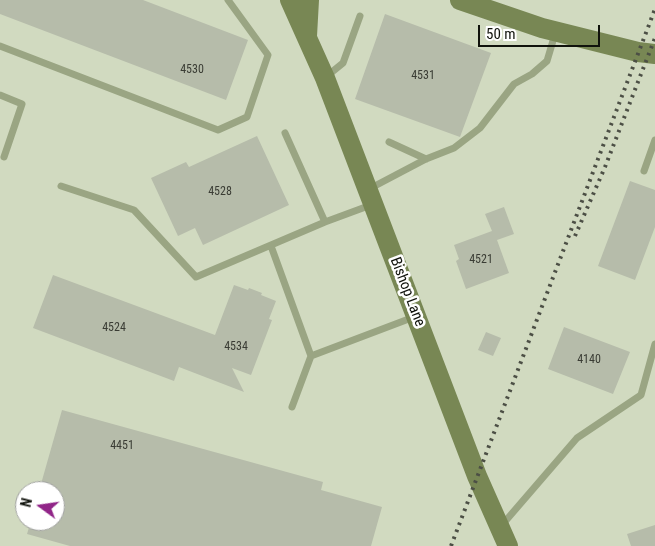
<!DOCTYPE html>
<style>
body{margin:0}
#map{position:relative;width:655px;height:546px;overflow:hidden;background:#dee5d2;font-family:"Roboto Condensed",sans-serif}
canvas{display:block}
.north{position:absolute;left:15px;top:481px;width:50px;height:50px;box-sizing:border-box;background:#fff;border:1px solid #9fa09e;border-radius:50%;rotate:284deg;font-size:14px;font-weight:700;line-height:20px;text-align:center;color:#10120c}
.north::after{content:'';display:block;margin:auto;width:18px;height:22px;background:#912588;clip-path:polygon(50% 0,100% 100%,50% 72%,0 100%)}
.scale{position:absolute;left:478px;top:25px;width:122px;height:22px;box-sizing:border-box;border:2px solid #10120c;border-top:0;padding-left:6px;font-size:15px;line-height:18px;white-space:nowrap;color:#10120c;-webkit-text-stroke:4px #fff;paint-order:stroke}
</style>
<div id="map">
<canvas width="655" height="546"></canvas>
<div class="north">N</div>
<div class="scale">50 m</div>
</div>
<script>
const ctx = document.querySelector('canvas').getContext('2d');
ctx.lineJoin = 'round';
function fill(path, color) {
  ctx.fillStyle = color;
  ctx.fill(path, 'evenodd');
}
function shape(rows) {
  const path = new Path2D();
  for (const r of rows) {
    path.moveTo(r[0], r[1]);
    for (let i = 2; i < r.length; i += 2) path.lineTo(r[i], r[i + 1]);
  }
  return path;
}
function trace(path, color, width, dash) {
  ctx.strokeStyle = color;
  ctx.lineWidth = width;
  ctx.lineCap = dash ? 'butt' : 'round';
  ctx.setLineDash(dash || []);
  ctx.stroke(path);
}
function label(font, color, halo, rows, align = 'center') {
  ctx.font = font + ' "Roboto Condensed",sans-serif';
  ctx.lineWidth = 5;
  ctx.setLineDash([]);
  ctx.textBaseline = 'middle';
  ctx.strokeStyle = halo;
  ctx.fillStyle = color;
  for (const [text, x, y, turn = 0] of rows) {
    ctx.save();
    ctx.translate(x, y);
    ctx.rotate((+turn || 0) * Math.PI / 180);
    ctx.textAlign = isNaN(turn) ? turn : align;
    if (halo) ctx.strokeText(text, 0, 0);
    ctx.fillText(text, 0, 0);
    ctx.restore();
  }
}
fill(shape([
 [0,0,655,0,655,546,0,546],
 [25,491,55,491,55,521,25,521]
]), '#d1dac0');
fill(shape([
 [0,0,143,0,248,40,226,100,0,14],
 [385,14,491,53,460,137,355,99],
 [257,136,289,205,203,245,195,228,178,236,151,178,186,162,189,167],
 [630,181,655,190,655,227,635,280,598,266],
 [504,207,514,234,497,240,509,273,466,289,456,261,459,259,454,245,492,231,485,214],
 [53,275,215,335,234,285,248,290,249,288,262,293,261,295,276,301,269,319,272,320,251,375,232,368,244,392,179,367,174,381,33,328],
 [564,327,630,352,613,394,548,369],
 [486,332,501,338,493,356,478,350],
 [62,410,323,482,321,490,382,507,371,546,70,546,27,534,31,521,55,521,55,491,39,491],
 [655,525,655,546,631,546,627,534]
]), '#b6bcaa');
trace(shape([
 [0,46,218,130,247,117,268,55,228,0],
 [327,76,343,63,360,16],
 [0,95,22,104,4,157],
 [285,133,325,222],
 [389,142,426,159],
 [644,171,655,140],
 [61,186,134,210,196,277,325,222,371,205],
 [369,189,426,159,454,148,480,128,514,84,532,74,547,61,555,34],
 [271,246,311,356,414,317],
 [292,407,311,356],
 [502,525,577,438,641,395,655,344]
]), '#9aa583', 7);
trace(shape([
 [290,0,325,78,477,476,508,546],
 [460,0,542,28,638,52,655,54],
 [307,36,309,0]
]), '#788754', 20);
trace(shape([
 [575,236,605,167,655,38],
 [451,546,655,9]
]), '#4c4f45', 4, [2.5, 5]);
label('12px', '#3a3c34', null, [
 ["4530",192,70],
 ["4531",423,76],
 ["4528",220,192],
 ["4521",481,260],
 ["4524",114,328],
 ["4534",236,347],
 ["4140",589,360],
 ["4451",122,446]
]);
label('15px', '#10120c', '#fff', [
 ["Bishop Lane",407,292,69]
]);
</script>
